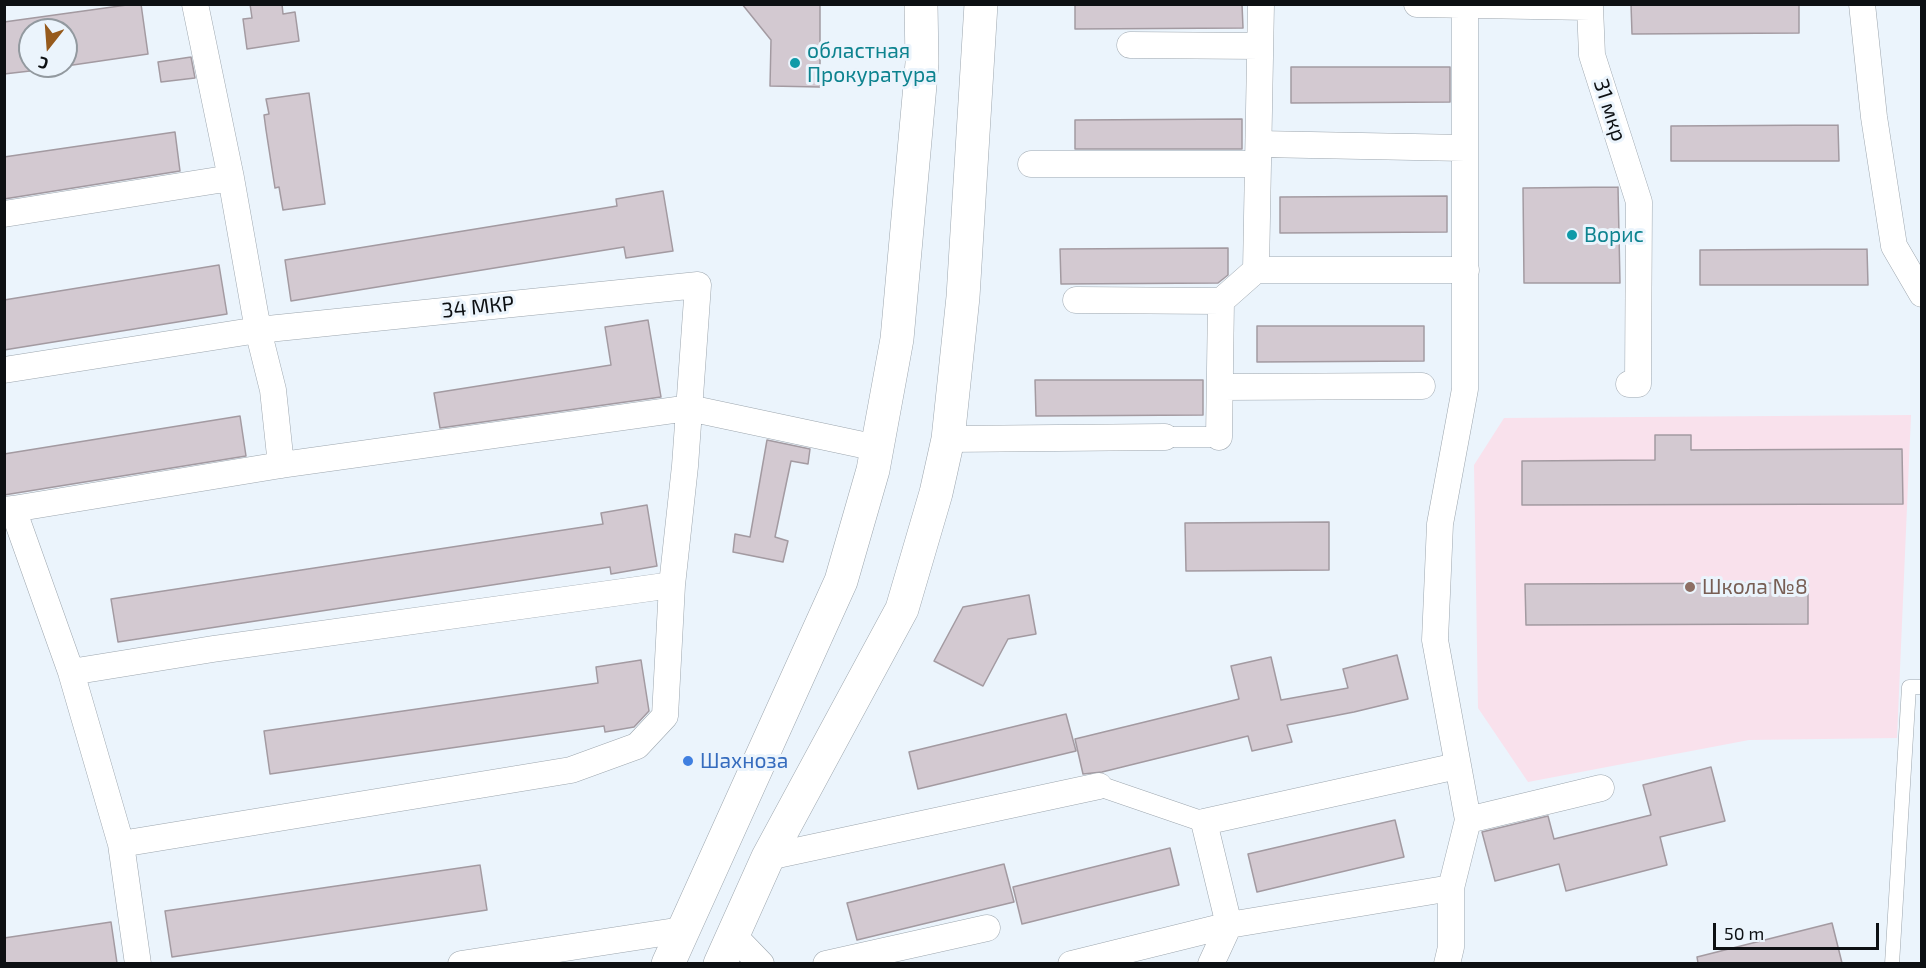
<!DOCTYPE html>
<meta charset="utf-8">
<style>
body{margin:0}
#map{position:relative;width:1926px;height:968px;overflow:hidden;background:#ebf4fc;font-family:"Exo 2",sans-serif}
canvas{display:block}
.frame{position:absolute;inset:0;border:6px solid #0d1013;pointer-events:none}
.north{position:absolute;left:18px;top:18px;width:60px;height:60px;box-sizing:border-box;background:#ebf4fc;border:2px solid #92999f;border-radius:50%;rotate:197deg;font-size:16px;font-weight:700;line-height:24px;text-align:center;color:#0d1013}
.north::after{content:'';display:block;margin:auto;width:21px;height:27px;background:#965a1c;clip-path:polygon(50% 0,100% 100%,50% 72%,0 100%)}
.scale{position:absolute;left:1713px;top:923px;width:166px;height:27px;box-sizing:border-box;border:3px solid #0d1013;border-top:0;padding-left:8px;font-size:18px;line-height:21px;white-space:nowrap;color:#0d1013;-webkit-text-stroke:4px #ebf4fc;paint-order:stroke}
</style>
<div id="map">
<canvas width="1926" height="968"></canvas>
<div class="frame"></div>
<div class="north">С</div>
<div class="scale">50 m</div>
</div>
<script>
const ctx = document.querySelector('canvas').getContext('2d');
ctx.lineJoin = 'round';
function fill(path, color) {
  ctx.fillStyle = color;
  ctx.fill(path, 'evenodd');
}
function shape(rows) {
  const path = new Path2D();
  for (const r of rows) {
    path.moveTo(r[0], r[1]);
    for (let i = 2; i < r.length; i += 2) path.lineTo(r[i], r[i + 1]);
  }
  return path;
}
function trace(path, color, width, dash) {
  ctx.strokeStyle = color;
  ctx.lineWidth = width;
  ctx.lineCap = dash ? 'butt' : 'round';
  ctx.setLineDash(dash || []);
  ctx.stroke(path);
}
function label(font, color, halo, rows, align = 'center') {
  ctx.font = font + ' "Exo 2",sans-serif';
  ctx.lineWidth = 6;
  ctx.setLineDash([]);
  ctx.textBaseline = 'middle';
  ctx.strokeStyle = halo;
  ctx.fillStyle = color;
  for (const [text, x, y, turn = 0] of rows) {
    ctx.save();
    ctx.translate(x, y);
    ctx.rotate((+turn || 0) * Math.PI / 180);
    ctx.textAlign = isNaN(turn) ? turn : align;
    if (halo) ctx.strokeText(text, 0, 0);
    ctx.fillText(text, 0, 0);
    ctx.restore();
  }
}
fill(shape([
 [1911,415,1897,738,1749,740,1528,782,1478,708,1474,465,1504,418]
]), '#f9e1ec');
const building = shape([
 [134,4,141,4,148,54,66,66,66,30,30,30,30,71,4,74,4,22,134,4],
 [250,4,282,4,283,14,295,12,299,41,247,49,243,19,252,18,250,4],
 [742,4,820,4,820,87,770,86,771,40,742,4],
 [1075,4,1242,4,1243,28,1075,29,1075,4],
 [1631,4,1799,4,1799,33,1632,34,1631,4],
 [191,57,195,78,161,82,158,62,191,57],
 [1291,67,1450,67,1450,102,1291,103,1291,67],
 [309,93,325,204,283,210,279,187,275,188,266,130,264,115,269,114,266,99,309,93],
 [1242,119,1242,149,1075,149,1075,120,1242,119],
 [1838,125,1839,161,1671,161,1671,126,1838,125],
 [175,132,180,171,4,199,4,157,175,132],
 [1618,187,1620,283,1524,283,1523,188,1618,187],
 [663,191,673,251,626,258,624,247,291,301,285,260,617,206,616,199,663,191],
 [1447,196,1447,232,1280,233,1280,197,1447,196],
 [1228,248,1228,275,1218,283,1061,284,1060,249,1228,248],
 [1867,249,1868,285,1700,285,1700,250,1867,249],
 [219,265,227,314,4,350,4,300,219,265],
 [648,320,661,397,440,428,434,393,611,365,605,327,648,320],
 [1257,326,1424,326,1424,361,1257,362,1257,326],
 [1035,380,1203,380,1203,415,1036,416,1035,380],
 [240,416,246,456,4,495,4,454,240,416],
 [1655,435,1691,435,1691,450,1902,449,1903,504,1522,505,1522,461,1655,460,1655,435],
 [767,440,810,449,808,464,791,461,775,537,788,541,783,562,733,552,735,534,750,537,767,440],
 [647,505,657,566,611,574,610,567,118,642,111,599,603,524,601,513,647,505],
 [1329,522,1329,570,1186,571,1185,523,1329,522],
 [1808,583,1808,624,1526,625,1525,584,1808,583],
 [1029,595,1036,634,1008,639,983,686,934,661,963,607,1029,595],
 [1397,655,1408,699,1354,712,1287,725,1292,742,1252,751,1248,736,1102,772,1083,774,1075,739,1239,699,1231,666,1271,657,1281,700,1348,688,1343,669,1397,655],
 [641,660,649,711,634,727,605,732,604,726,270,774,264,731,598,683,596,667,641,660],
 [1066,714,1076,751,918,789,909,752,1066,714],
 [1711,767,1725,821,1660,837,1667,865,1566,891,1559,864,1495,881,1482,832,1548,816,1554,839,1651,815,1643,785,1711,767],
 [1395,820,1404,857,1257,892,1248,854,1395,820],
 [1170,848,1179,885,1022,924,1013,887,1170,848],
 [1004,864,1014,902,857,940,847,903,1004,864],
 [480,865,487,910,172,957,165,911,480,865],
 [111,922,117,963,4,963,4,938,111,922],
 [1832,923,1842,963,1698,963,1697,957,1832,923]
]);
fill(building, '#d3c9d1');
trace(building, '#a39aa1', 1.5);
const service = shape([
 [1892,964,1909,687,1922,687]
]);
const pedestrian = shape([
 [1165,437,1219,437],
 [1099,786,1204,822]
]);
const minor = shape([
 [195,4,231,178,258,330,273,390,281,465],
 [1417,4,1590,7,1592,55,1639,202,1638,384,1629,384],
 [1862,4,1874,117,1894,246,1922,294],
 [1130,45,1260,46],
 [1259,144,1465,148],
 [1031,164,1258,164],
 [4,214,231,178],
 [1256,270,1466,270],
 [1076,300,1221,301],
 [4,370,258,330,698,285,685,466,672,585,665,716,637,746,571,770,121,844],
 [1221,387,1422,386],
 [1219,437,1221,301,1256,270,1261,4],
 [948,439,1165,437],
 [13,509,281,465,689,408,877,448],
 [4,510,13,509,71,672,121,844,138,964],
 [71,672,213,649,672,585],
 [1468,820,1601,788],
 [768,857,1099,786],
 [732,934,761,964],
 [461,964,682,930],
 [826,964,987,928],
 [1071,964,1229,925,1451,888],
 [1211,964,1229,925,1204,822,1457,766],
 [1447,964,1451,947,1451,888,1468,820,1435,640,1440,524,1465,389,1465,5]
]);
const secondary = shape([
 [668,964,841,581,873,470,897,339,922,63,921,4],
 [720,964,768,857,902,609,936,493,948,439,963,297,981,4]
]);
trace(service, '#9da6ae', 15);
trace(pedestrian, '#9da6ae', 21);
trace(minor, '#9da6ae', 27);
trace(secondary, '#9da6ae', 34);
trace(service, '#fff', 14);
trace(pedestrian, '#fff', 20);
trace(minor, '#fff', 26);
trace(secondary, '#fff', 33);
for (const [x, y, r, color] of [
 [795,63,6,"#0f9aa8"],
 [1572,235,6,"#0f9aa8"],
 [1690,587,6,"#8d6e63"],
 [688,761,6,"#3f7fe0"]
]) {
  const dot = new Path2D();
  dot.arc(x, y, r, 0, 2 * Math.PI);
  ctx.fillStyle = color;
  ctx.fill(dot);
  trace(dot, '#ebf4fc', 2);
}
label('21px', '#0d838f', '#ebf4fc', [
 ["областная",807,51],
 ["Прокуратура",807,75],
 ["Ворис",1584,235]
], 'left');
label('21px', '#0d1013', '#ebf4fc', [
 ["31 мкр",1610,110,72],
 ["34 МКР",478,307,-6]
]);
label('21px', '#785e54', '#ebf4fc', [
 ["Школа №8",1702,587]
], 'left');
label('21px', '#366cbe', '#ebf4fc', [
 ["Шахноза",700,761]
], 'left');
</script>
